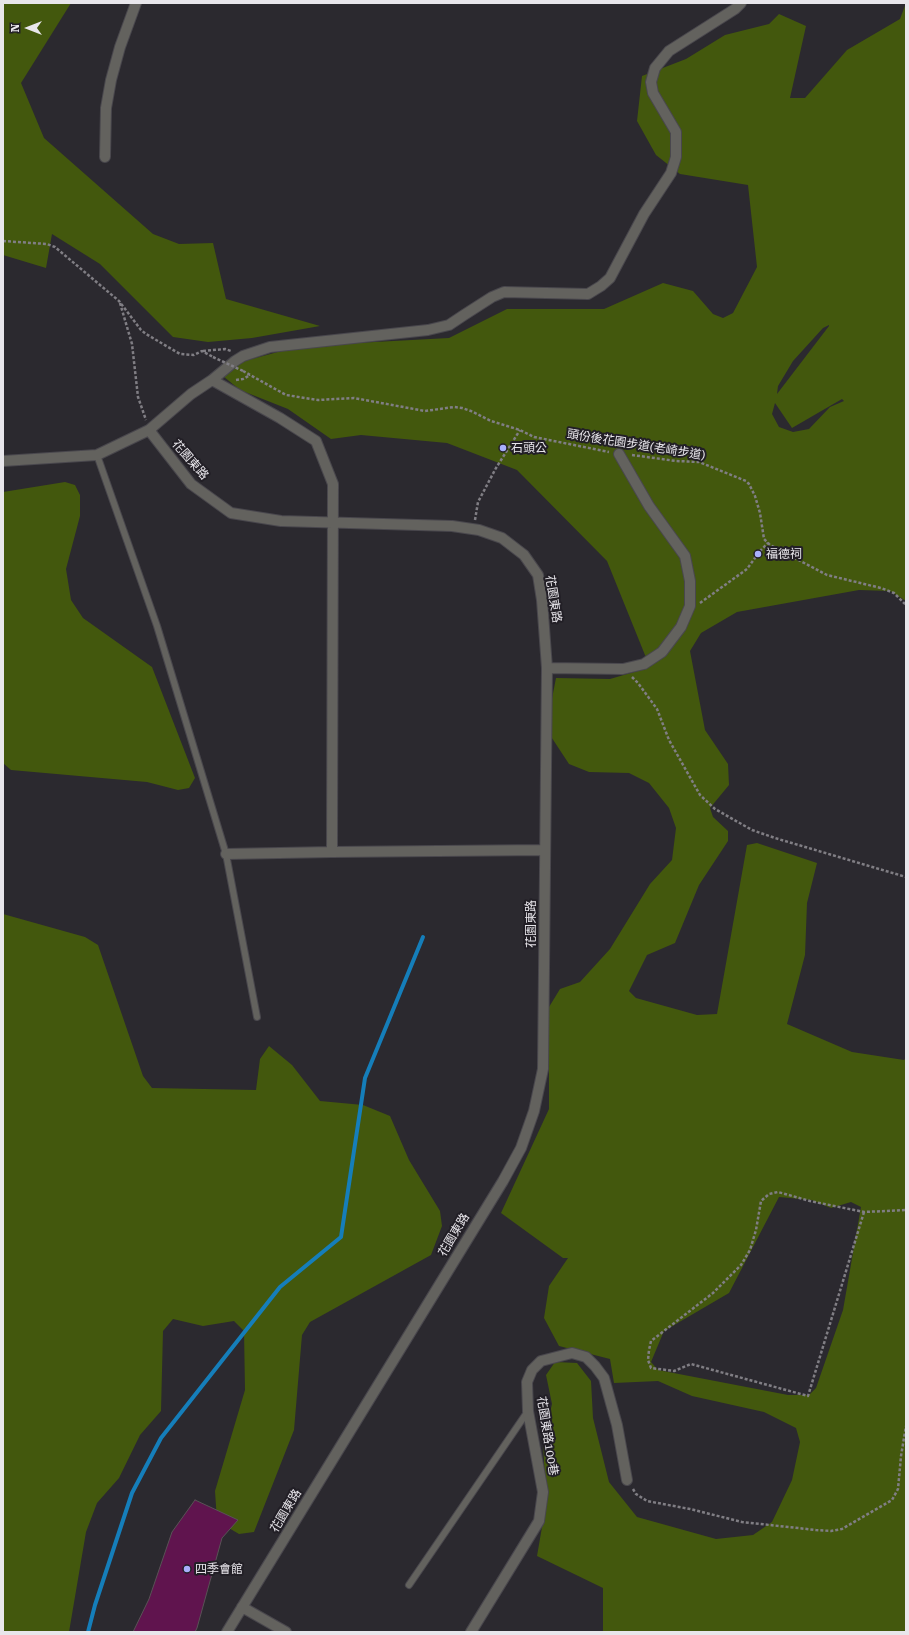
<!DOCTYPE html>
<meta charset="utf-8">
<style>
body{margin:0}
#map{position:relative;width:909px;height:1635px;overflow:hidden;background:#2b292f;font-family:"Roboto Serif",serif}
canvas{display:block}
.frame{position:absolute;inset:0;border:4px solid #e8e6eb;pointer-events:none}
.north{position:absolute;left:8px;top:8px;width:40px;height:40px;-webkit-text-stroke:3px #221f26;paint-order:stroke;rotate:270deg;font-size:11px;font-weight:700;line-height:16px;text-align:center;color:#e8e6eb}
.north::after{content:'';display:block;margin:auto;width:14px;height:18px;background:#e8e6eb;clip-path:polygon(50% 0,100% 100%,50% 72%,0 100%)}
</style>
<div id="map">
<canvas width="909" height="1635"></canvas>
<div class="frame"></div>
<div class="north">N</div>
</div>
<script>
const ctx = document.querySelector('canvas').getContext('2d');
ctx.lineJoin = 'round';
function fill(path, color) {
  ctx.fillStyle = color;
  ctx.fill(path, 'evenodd');
}
function shape(rows) {
  const path = new Path2D();
  for (const r of rows) {
    path.moveTo(r[0], r[1]);
    for (let i = 2; i < r.length; i += 2) path.lineTo(r[i], r[i + 1]);
  }
  return path;
}
function trace(path, color, width, dash) {
  ctx.strokeStyle = color;
  ctx.lineWidth = width;
  ctx.lineCap = dash ? 'butt' : 'round';
  ctx.setLineDash(dash || []);
  ctx.stroke(path);
}
function label(font, color, halo, rows, align = 'center') {
  ctx.font = font + ' "Roboto Serif","Noto Sans TC",serif';
  ctx.lineWidth = 4;
  ctx.setLineDash([]);
  ctx.textBaseline = 'middle';
  ctx.strokeStyle = halo;
  ctx.fillStyle = color;
  for (const [text, x, y, turn = 0] of rows) {
    ctx.save();
    ctx.translate(x, y);
    ctx.rotate((+turn || 0) * Math.PI / 180);
    ctx.textAlign = isNaN(turn) ? turn : align;
    if (halo) ctx.strokeText(text, 0, 0);
    ctx.fillText(text, 0, 0);
    ctx.restore();
  }
}
fill(shape([
 [3,3,71,3,21,83,44,138,153,234,179,244,213,243,226,299,320,326,252,338,208,342,173,337,100,264,52,234,46,268,3,255],
 [906,3,906,601,890,591,859,590,737,612,701,633,690,651,705,730,728,764,729,785,710,808,713,817,728,831,728,841,699,885,675,943,647,955,629,991,636,998,697,1015,717,1014,747,845,757,843,817,863,807,903,805,955,787,1024,852,1052,904,1060,906,1058,906,1632,603,1632,603,1588,537,1556,546,1504,543,1441,552,1404,546,1375,555,1362,577,1363,591,1381,593,1418,609,1482,637,1517,716,1539,753,1535,772,1522,792,1480,800,1442,796,1428,764,1412,692,1396,658,1381,614,1383,610,1359,559,1346,544,1318,549,1286,568,1258,563,1258,501,1213,549,1109,549,1007,560,989,580,982,610,949,650,884,672,860,676,828,669,808,649,783,629,773,589,772,569,764,546,729,556,678,610,679,641,670,647,660,607,561,517,470,447,443,361,435,331,439,288,409,240,390,223,376,226,366,300,346,449,338,507,309,604,309,663,283,693,291,713,314,723,318,733,313,757,267,748,185,680,174,656,155,637,121,642,76,686,59,725,35,769,24,779,14,806,26,790,98,805,98,847,50,900,19],
 [829,325,829,326,777,394,778,386,793,361,823,328],
 [842,399,844,401,830,407,809,429,793,432,779,427,772,414,775,403,792,428],
 [779,1197,812,1200,831,1208,851,1202,861,1207,843,1310,816,1388,809,1395,788,1395,658,1370,651,1362,664,1331,729,1293],
 [65,482,75,485,80,495,80,516,66,569,71,600,83,618,152,667,195,778,189,788,178,790,147,782,11,770,3,763,3,492],
 [3,914,85,937,98,945,143,1076,152,1088,256,1090,260,1059,269,1046,292,1065,320,1101,363,1105,390,1116,409,1160,440,1211,442,1226,431,1255,310,1322,302,1335,294,1430,254,1532,239,1534,217,1521,215,1491,245,1390,244,1331,234,1321,203,1326,173,1319,163,1331,161,1411,140,1435,119,1478,97,1503,86,1532,69,1632,3,1632]
]), '#43580d');
trace(shape([
 [88,1632,95,1605,132,1493,161,1438,280,1287,341,1237,365,1078,423,937]
]), '#157eba', 4);
const building = shape([
 [195,1500,238,1520,222,1538,197,1628,195,1632,133,1632,149,1599,172,1532,195,1500]
]);
fill(building, '#60144e');
trace(building, '#595256', 1);
const service = shape([
 [97,455,157,626,226,854,257,1017],
 [409,1585,528,1411]
]);
const minor = shape([
 [105,157,106,108,111,80,120,47,136,3],
 [212,380,280,418,316,441,333,484,332,852],
 [149,430,191,484,231,513,281,521,452,526,479,530,502,538,524,555,538,575,542,600,547,668,543,1069,534,1111,521,1148,503,1181,227,1632],
 [3,461,97,455,149,430,191,394,212,380,235,361,243,356,270,347,428,330,449,325,464,315,492,297,504,292,588,294,601,286,610,278,644,214,671,173,676,157,676,132,653,93,651,82,655,68,669,51,735,9,741,3],
 [547,668,623,669,644,664,662,652,681,627,690,606,690,581,685,556,649,506,619,454],
 [226,854,332,852,544,850],
 [242,1607,286,1632],
 [471,1632,539,1521,543,1492,528,1411,527,1382,532,1370,541,1361,572,1353,586,1357,595,1366,604,1378,617,1425,627,1480]
]);
trace(service, '#49474d', 8);
trace(minor, '#49474d', 12);
trace(shape([
 [3,241,47,244,55,247,119,301,141,330,146,334,180,354,194,355,202,351,213,357],
 [120,303,132,344,138,397,146,420],
 [203,351,225,349,231,351],
 [243,371,286,395,318,400,354,398,425,411,454,407,462,408,471,411,491,421,520,430,534,437,609,452],
 [236,380,243,379,250,375],
 [632,455,676,461,699,462,746,481,749,484,755,496,760,513,764,539,770,545,827,575,881,588,894,593,906,605],
 [475,520,478,502,496,468,520,430],
 [700,603,747,569,760,551,768,543],
 [632,677,638,683,657,709,669,740,700,795,715,809,752,830,775,838,906,877],
 [864,1212,808,1396,691,1364,674,1371,651,1368,648,1360,649,1350,651,1341,713,1293,741,1265,750,1250,756,1230,761,1201,769,1194,778,1192,810,1201,864,1212,906,1210],
 [633,1489,636,1494,647,1501,690,1509,742,1522,816,1530,831,1531,842,1529,892,1500,898,1489,901,1456,906,1426]
]), '#807e84', 2.5, [3, 2]);
trace(service, '#63625e', 6);
trace(minor, '#63625e', 10);
trace(shape([
 [213,357,243,371]
]), '#807e84', 2.5, [3, 2]);
for (const [x, y, r, color] of [
 [503,448,4,"#a8b0fc"],
 [758,554,4,"#a8b0fc"],
 [187,1569,4,"#a8b0fc"]
]) {
  const dot = new Path2D();
  dot.arc(x, y, r, 0, 2 * Math.PI);
  ctx.fillStyle = color;
  ctx.fill(dot);
  trace(dot, '#221f26', 1.5);
}
label('12px', '#e8e6eb', '#221f26', [
 ["頭份後花園步道(老崎步道)",636,445,9],
 ["花園東路",190,460,49],
 ["花園東路",553,599,81],
 ["花園東路",531,924,-90],
 ["花園東路",454,1235,-59],
 ["花園東路100巷",547,1436,81],
 ["花園東路",286,1511,-59]
]);
label('12px', '#e8e6eb', '#221f26', [
 ["石頭公",511,448],
 ["福德祠",766,554],
 ["四季會館",195,1569]
], 'left');
</script>
